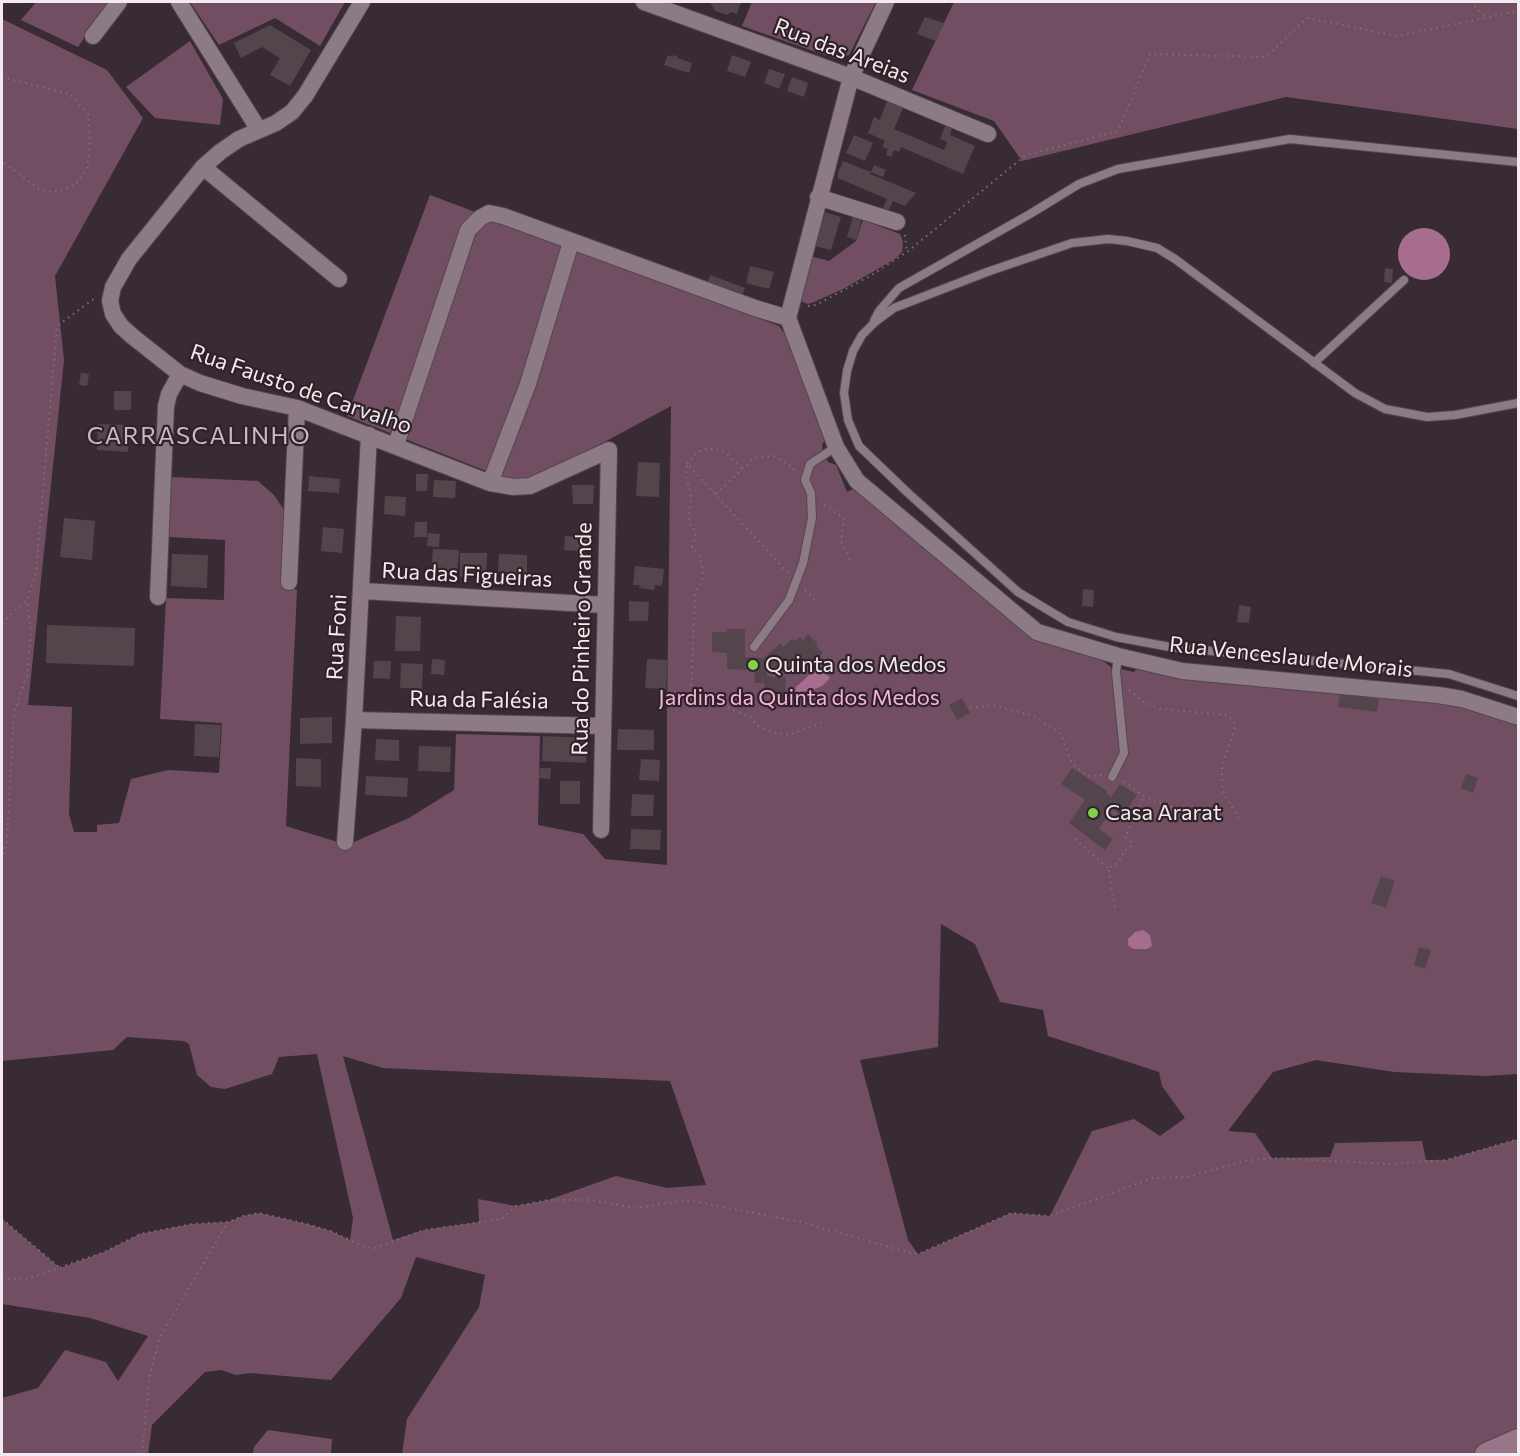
<!DOCTYPE html>
<meta charset="utf-8">
<style>
body{margin:0}
#map{position:relative;width:1520px;height:1456px;overflow:hidden;background:#392b33;font-family:Commissioner,sans-serif}
canvas{display:block}
.frame{position:absolute;inset:0;border:3px solid #f3e9ee;pointer-events:none}
</style>
<div id="map">
<canvas width="1520" height="1456"></canvas>
<div class="frame"></div>
</div>
<script>
const ctx = document.querySelector('canvas').getContext('2d');
ctx.lineJoin = 'round';
function fill(path, color) {
  ctx.fillStyle = color;
  ctx.fill(path, 'evenodd');
}
function shape(rows) {
  const path = new Path2D();
  for (const r of rows) {
    if (r.length === 3) {
      path.moveTo(r[0] + r[2], r[1]);
      path.arc(r[0], r[1], r[2], 0, 2 * Math.PI);
      continue;
    }
    path.moveTo(r[0], r[1]);
    for (let i = 2; i < r.length; i += 2) path.lineTo(r[i], r[i + 1]);
  }
  return path;
}
function trace(path, color, width, dash) {
  ctx.strokeStyle = color;
  ctx.lineWidth = width;
  ctx.lineCap = dash ? 'butt' : 'round';
  ctx.setLineDash(dash || []);
  ctx.stroke(path);
}
function label(font, color, halo, rows, align = 'center') {
  ctx.font = font + ' Commissioner,sans-serif';
  ctx.lineWidth = 4.5;
  ctx.setLineDash([]);
  ctx.textBaseline = 'middle';
  ctx.strokeStyle = halo;
  ctx.fillStyle = color;
  for (const [text, x, y, turn = 0] of rows) {
    ctx.save();
    ctx.translate(x, y);
    ctx.rotate((+turn || 0) * Math.PI / 180);
    ctx.textAlign = isNaN(turn) ? turn : align;
    if (halo) ctx.strokeText(text, 0, 0);
    ctx.fillText(text, 0, 0);
    ctx.restore();
  }
}
fill(shape([
 [36,2,109,2,78,47,21,20],
 [190,2,345,2,320,46,275,18,219,45],
 [752,2,876,2,849,55,836,59,742,26],
 [954,2,1518,2,1518,129,1286,97,1022,161,994,121,912,90],
 [2,19,107,70,143,118,55,276,64,360,28,705,72,707,69,814,74,832,97,832,97,825,119,823,131,779,168,770,219,773,222,723,160,719,166,598,224,600,225,540,168,537,170,477,258,481,274,495,286,513,282,584,297,590,286,826,347,845,409,818,454,790,456,734,540,736,538,825,583,834,605,859,667,865,667,713,671,406,549,472,514,482,347,416,430,195,779,326,788,339,825,439,822,445,823,454,828,462,836,465,847,492,855,488,1032,636,1098,657,1111,667,1112,671,1118,672,1120,669,1134,672,1138,667,1304,677,1518,712,1518,1074,1485,1076,1394,1072,1316,1060,1273,1072,1228,1131,1255,1133,1272,1158,1330,1157,1335,1143,1422,1141,1426,1160,1446,1160,1518,1139,1518,1454,402,1454,407,1419,479,1307,485,1275,416,1257,401,1298,331,1380,250,1373,236,1375,221,1370,205,1372,152,1425,148,1454,2,1454,2,1398,38,1388,65,1350,106,1362,118,1381,148,1336,90,1318,2,1304,2,1219,60,1268,104,1252,140,1234,192,1224,228,1222,243,1216,259,1213,307,1224,331,1231,350,1240,353,1218,317,1054,279,1057,272,1074,225,1089,211,1087,197,1075,189,1044,184,1041,127,1037,113,1050,2,1061],
 [941,924,975,944,1000,1002,1043,1010,1048,1036,1159,1072,1162,1086,1185,1118,1160,1136,1134,1119,1092,1131,1050,1216,1011,1213,918,1254,908,1240,860,1060,938,1047],
 [343,1056,383,1068,670,1081,706,1185,667,1188,616,1176,548,1200,516,1206,478,1199,479,1222,424,1230,393,1240],
 [190,41,223,99,220,125,155,118,126,87],
 [863,220,900,234,903,242,902,252,895,259,843,289,814,302,808,304,800,301,806,255,829,261,856,241],
 [268,1430,332,1439,331,1454,253,1454,254,1447]
]), '#724e62');
fill(shape([
 [1424,254,26],
 [819,666,830,678,822,686,810,691,795,692,796,687],
 [1143,930,1150,935,1152,946,1147,949,1133,949,1128,945,1128,939,1135,932]
]), '#a76d8f');
fill(shape([
 [710,2,741,2,737,14,730,12,728,15,715,11],
 [925,17,944,23,936,41,917,34],
 [270,25,311,50,290,86,270,75,280,58,262,47,241,58,234,43],
 [668,55,673,57,673,55,677,56,677,58,692,63,689,73,664,65],
 [732,55,751,62,745,77,727,71],
 [769,69,785,74,779,89,764,83],
 [792,77,808,83,804,97,787,91],
 [887,101,903,108,894,129,944,150,947,142,940,139,945,126,952,128,950,135,975,146,963,174,901,147,899,152,894,150,891,157,886,155,888,149,882,147,885,141,868,133,874,117,880,120],
 [854,135,873,143,865,161,846,153],
 [843,161,871,172,870,174,916,193,905,206,893,201,888,212,882,210,887,199,838,178,838,173],
 [874,165,886,170,883,177,871,172],
 [825,212,841,217,831,250,815,246],
 [853,216,862,219,856,240,847,237],
 [750,266,774,272,769,289,746,283],
 [1385,268,1393,269,1392,283,1384,282],
 [710,275,745,288,742,296,707,283],
 [81,373,89,374,87,386,79,385],
 [114,391,131,391,131,410,114,410],
 [98,424,129,425,128,452,97,450],
 [638,462,660,463,659,497,636,496],
 [416,474,428,474,427,491,416,491],
 [309,476,340,479,339,493,308,491],
 [434,480,456,481,455,498,433,497],
 [572,485,594,485,593,504,573,504],
 [385,496,406,497,405,516,384,514],
 [64,518,95,521,92,560,60,557],
 [415,522,427,522,427,537,414,537],
 [323,527,344,529,342,553,321,551],
 [428,533,440,534,439,547,427,546],
 [565,536,592,537,591,552,564,550],
 [433,549,459,550,457,575,431,573],
 [460,553,487,553,486,578,460,577],
 [172,554,208,555,207,588,171,586],
 [499,554,527,555,527,573,498,572],
 [635,566,664,569,662,586,655,585,654,590,639,588,640,585,633,585],
 [1083,589,1094,590,1093,607,1082,606],
 [629,601,649,602,648,621,629,621],
 [1239,605,1251,607,1249,623,1237,622],
 [396,616,421,617,420,651,395,651],
 [47,625,135,628,134,666,46,663],
 [727,629,745,629,745,657,764,658,780,643,783,647,792,639,794,641,800,637,803,640,808,634,818,644,816,646,823,653,814,661,812,659,798,673,785,659,775,669,767,669,767,676,786,678,785,700,774,700,774,690,764,689,765,683,754,683,755,670,727,669,727,653,712,652,712,632,727,632],
 [432,659,445,660,444,675,431,674],
 [647,659,668,660,666,689,645,688],
 [374,661,391,661,390,679,373,678],
 [401,663,423,664,422,689,400,688],
 [1340,694,1379,699,1377,712,1338,707],
 [962,698,970,713,957,720,949,705],
 [332,717,332,743,300,744,300,718],
 [195,724,221,725,219,757,194,756],
 [618,729,654,730,654,750,617,750],
 [543,736,587,738,586,763,542,761],
 [376,739,399,740,399,761,375,760],
 [419,746,451,747,450,772,418,771],
 [296,758,321,759,321,787,296,786],
 [641,759,660,760,659,781,639,780],
 [540,768,551,768,550,779,539,778],
 [1072,768,1107,791,1106,793,1111,797,1120,784,1137,795,1122,816,1112,809,1099,829,1113,839,1105,850,1069,823,1085,800,1061,784],
 [1466,774,1478,778,1473,793,1461,788],
 [366,776,408,778,407,797,365,795],
 [560,781,580,781,580,804,560,804],
 [632,794,654,795,653,816,631,816],
 [631,829,661,830,660,850,630,849],
 [1381,876,1395,881,1386,908,1371,903],
 [1419,947,1431,950,1425,969,1414,965]
]), '#54454d');
const service = shape([
 [874,321,879,311,899,288,1030,214,1079,184,1118,169,1290,139,1518,162],
 [1314,363,1404,280],
 [1518,403,1455,415,1427,417,1385,409,1355,393,1175,259,1157,248,1127,241,1108,239,1072,243,987,272,894,308,875,322,862,335,853,351,847,371,844,393,848,420,859,446,908,493,1018,592,1068,622,1116,637,1170,647,1449,674,1518,696],
 [754,647,789,600,803,563,812,518,811,493,805,480,810,464,836,447],
 [1112,777,1124,753,1116,672,1118,656]
]);
const minor = shape([
 [179,2,259,130],
 [362,2,305,96,292,112,276,123,239,139,220,152,203,167,129,259,113,287,110,301,113,314,121,326,132,336,180,374,200,383,242,396,297,408,490,483,513,487,530,486,609,450,601,830],
 [644,2,851,77,988,134],
 [886,2,851,77,788,318,836,447,857,481,1037,632,1118,656,1182,671,1438,695,1462,699,1518,717],
 [93,36,119,2],
 [203,167,339,279],
 [818,197,897,222],
 [396,445,468,230,480,218,489,213,503,216,755,308,788,318],
 [490,483,528,384,571,242],
 [289,582,297,408],
 [362,591,605,605],
 [158,597,166,406,169,394,180,374],
 [354,720,602,726],
 [345,842,354,720,369,435]
]);
const secondary = shape([
 [1486,1454,1518,1440]
]);
trace(service, '#53474e', 10);
trace(minor, '#53474e', 18);
trace(secondary, '#53474e', 24);
trace(shape([
 [1470,2,1487,18],
 [2,77,70,94,88,114,90,141,87,169,76,184,58,192,40,190,2,161],
 [905,235,907,252],
 [808,306,816,305,870,276,907,252,1026,155,1118,131,1150,54,1266,57,1307,18,1398,36,1518,11],
 [687,464,696,453,704,449,713,449,725,452,742,469],
 [716,494,754,458,774,456,793,467,795,474],
 [824,505,844,518,841,541,850,560],
 [788,573,687,464,686,477,691,495,689,523,696,532,692,547,699,554,703,569,702,582,695,592,691,692,750,717,758,726,772,732,789,735,823,722],
 [805,590,816,601],
 [2,623,27,600,36,573,57,326,95,298],
 [1129,690,1144,702,1161,709,1227,715,1234,721,1235,729,1222,765,1222,790,1241,822],
 [970,708,992,705,1034,716,1061,734,1072,763,1087,776,1103,775],
 [1124,781,1142,795,1193,816],
 [1075,839,1108,868],
 [2,860,7,839,14,712,27,676,31,630,27,600],
 [1115,907,1108,868,1118,863,1125,850,1132,846,1132,843,1125,837,1143,799,1142,795],
 [2,1219,60,1268],
 [2,1278,24,1280,104,1252,140,1234,192,1224,228,1222,243,1216,259,1213,307,1224,331,1231,362,1246,375,1248,424,1230,502,1219,516,1206,548,1200,591,1200,636,1208,687,1200,801,1222,893,1248,918,1254,1011,1213,1050,1216,1152,1178,1187,1177,1244,1161,1272,1158,1391,1164,1446,1160,1518,1139],
 [142,1454,150,1373,160,1337,228,1222]
]), '#7d7077', 2, [1.5, 4.5]);
trace(service, '#8c7b84', 8);
trace(minor, '#8c7b84', 16);
trace(secondary, '#987689', 22);
for (const [x, y, r, color] of [
 [753,665,6,"#84cf4d"],
 [1093,813,6,"#84cf4d"]
]) {
  const dot = new Path2D();
  dot.arc(x, y, r, 0, 2 * Math.PI);
  ctx.fillStyle = color;
  ctx.fill(dot);
  trace(dot, '#2f2229', 2);
}
label('22px', '#f3e9ee', '#2f2229', [
 ["Rua das Areias",842,51,21],
 ["Rua Fausto de Carvalho",301,389,19],
 ["Rua das Figueiras",467,575,3],
 ["Rua Foni",337,637,-87],
 ["Rua do Pinheiro Grande",582,639,-89],
 ["Rua Venceslau de Morais",1291,657,6],
 ["Rua da Falésia",479,700,1]
]);
label('22px', '#f3e9ee', '#2f2229', [
 ["Quinta dos Medos",765,665],
 ["Casa Ararat",1105,813]
], 'left');
label('22px', '#f7b3da', '#2f2229', [
 ["Jardins da Quinta dos Medos",799,698]
]);
ctx.letterSpacing = '1.5px';
label('24px', '#cab8c2', '#2f2229', [
 ["CARRASCALINHO",199,436]
]);
ctx.letterSpacing = '0px';
</script>
